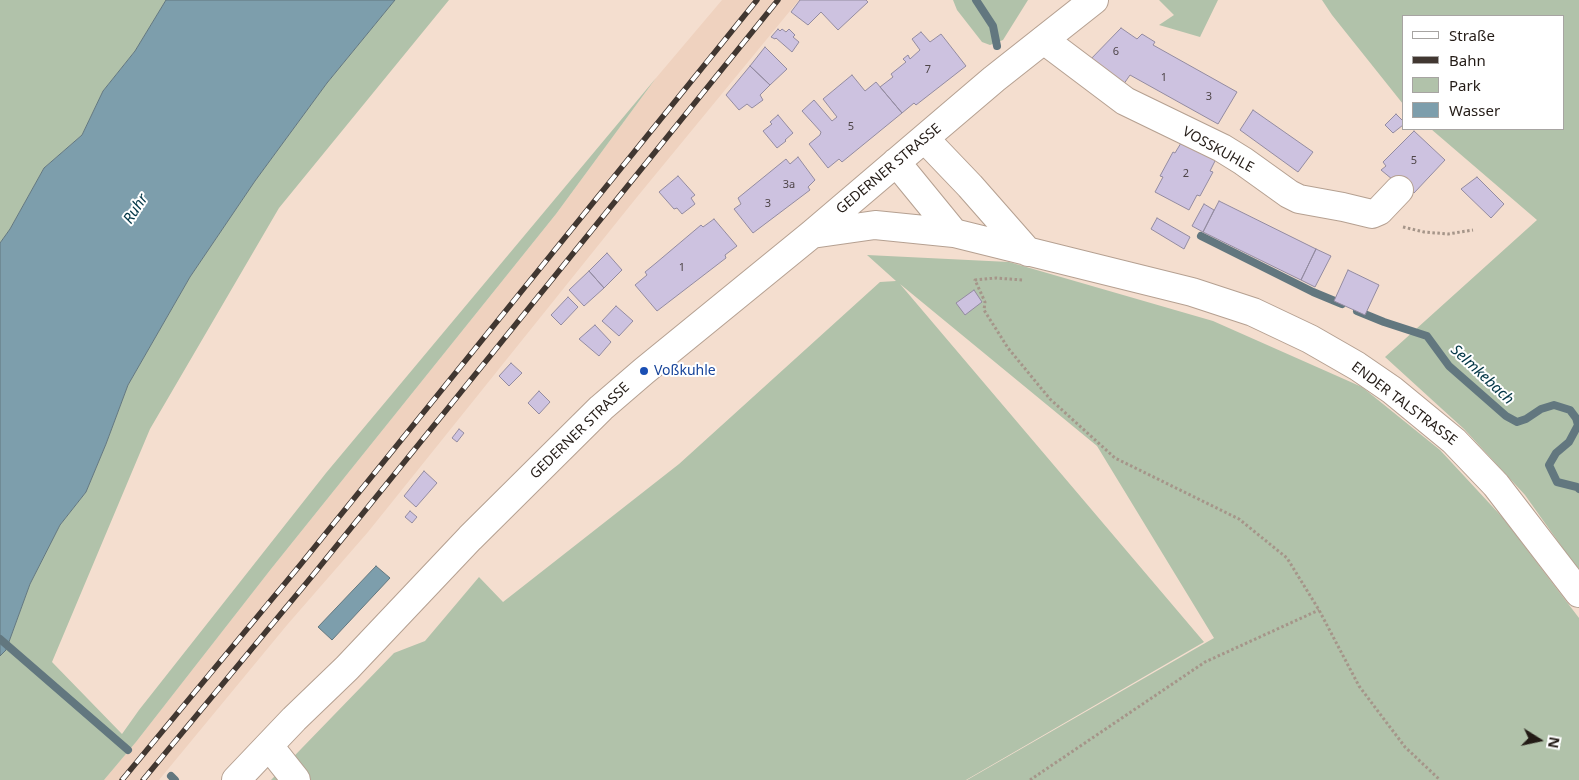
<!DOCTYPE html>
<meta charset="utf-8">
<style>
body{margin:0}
#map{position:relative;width:1579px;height:780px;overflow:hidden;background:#f4decf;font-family:"Noto Sans",sans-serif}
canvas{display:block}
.legend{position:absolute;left:1402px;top:15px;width:162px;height:115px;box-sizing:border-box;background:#fff;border:1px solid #a7a4a2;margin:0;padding:6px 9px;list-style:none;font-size:15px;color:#231b16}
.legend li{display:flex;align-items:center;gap:10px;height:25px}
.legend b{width:25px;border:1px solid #a7a4a2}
.north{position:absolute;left:1514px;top:715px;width:50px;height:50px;-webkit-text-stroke:4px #fff;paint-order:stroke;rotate:100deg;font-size:14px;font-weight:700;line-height:20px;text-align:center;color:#231b16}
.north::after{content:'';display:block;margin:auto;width:18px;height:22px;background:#231b16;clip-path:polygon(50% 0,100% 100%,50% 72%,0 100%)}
</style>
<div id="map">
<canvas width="1579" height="780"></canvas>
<ul class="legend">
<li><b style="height:6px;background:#fff"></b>Straße</li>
<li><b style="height:6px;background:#413731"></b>Bahn</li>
<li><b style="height:14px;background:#b1c2aa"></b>Park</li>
<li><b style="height:14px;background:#7d9eac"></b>Wasser</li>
</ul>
<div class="north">N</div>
</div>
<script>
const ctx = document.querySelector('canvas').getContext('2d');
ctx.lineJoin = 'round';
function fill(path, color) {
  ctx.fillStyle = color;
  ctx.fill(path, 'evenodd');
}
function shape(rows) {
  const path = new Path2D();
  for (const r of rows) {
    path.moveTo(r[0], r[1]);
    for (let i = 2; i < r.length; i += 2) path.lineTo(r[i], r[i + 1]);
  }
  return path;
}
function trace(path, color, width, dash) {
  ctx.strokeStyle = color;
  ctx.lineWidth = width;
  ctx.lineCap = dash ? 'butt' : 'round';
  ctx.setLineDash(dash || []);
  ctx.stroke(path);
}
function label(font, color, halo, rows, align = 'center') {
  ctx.font = font + ' "Noto Sans",sans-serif';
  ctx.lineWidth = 4;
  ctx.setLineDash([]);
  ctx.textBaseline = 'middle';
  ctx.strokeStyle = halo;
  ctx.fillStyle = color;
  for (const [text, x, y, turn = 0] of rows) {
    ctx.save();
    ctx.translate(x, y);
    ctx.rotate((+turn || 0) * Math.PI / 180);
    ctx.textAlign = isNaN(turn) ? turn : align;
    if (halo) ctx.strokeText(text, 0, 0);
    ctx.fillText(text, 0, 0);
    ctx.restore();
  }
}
fill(shape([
 [722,0,799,0,637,197,368,532,287,625,159,780,104,780,136,742,271,569,556,214,656,78]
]), '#efd2bf');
fill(shape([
 [0,0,166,0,135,51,103,91,82,135,44,168,10,229,0,243],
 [395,0,449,0,279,208,150,429,52,662,122,734,139,710,326,473,656,78,556,214,271,569,136,742,104,780,0,780,0,656,6,650,30,584,60,525,86,492,106,444,128,385,190,277,255,181,327,83],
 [953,0,1028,0,1003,40,990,45,982,42,957,10],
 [1159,0,1218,0,1200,37,1159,25,1174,15],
 [1322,0,1579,0,1579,571,1525,495,1464,429,1385,357,1537,220,1431,129,1563,129,1563,16,1403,16,1403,104,1332,15],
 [867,255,1009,262,1213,321,1362,387,1440,450,1503,518,1579,618,1579,780,967,780,1214,638,1097,446,900,284,1204,642,966,780,271,780,394,653,425,641,479,577,503,602,679,464,880,282,896,281]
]), '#b1c2aa');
const water = shape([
 [166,0,395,0,327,83,255,181,190,277,128,385,106,444,86,492,60,525,30,584,6,650,0,656,0,243,10,229,44,168,82,135,103,91,135,51,166,0],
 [376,566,390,578,332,640,318,627,376,566]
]);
fill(water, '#7d9eac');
trace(water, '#62777f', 1);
trace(shape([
 [976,0,993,26,997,46],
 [1201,236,1313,292,1342,304],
 [1357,311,1384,322,1427,336,1449,366,1506,416,1517,422,1526,419,1541,409,1554,405,1570,410,1576,418,1578,425,1569,442,1556,453,1549,465,1557,482,1577,487,1579,489],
 [0,639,128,750],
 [171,776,175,780]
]), '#62777f', 8);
const building = shape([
 [800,0,866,0,868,2,838,30,821,12,808,25,791,12,800,0],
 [1121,28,1137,39,1142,34,1155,42,1153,45,1237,92,1218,124,1130,75,1121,88,1088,62,1121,28],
 [778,29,780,31,782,29,786,32,789,29,795,35,793,37,799,42,792,52,776,38,775,39,771,37,778,29],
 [921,32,930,42,941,34,966,66,916,105,914,103,902,113,880,87,893,77,891,74,906,62,903,59,908,55,910,59,920,50,912,39,921,32],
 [765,47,787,69,770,85,750,66,765,47],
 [750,66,770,85,760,95,763,100,752,108,747,104,739,110,726,95,750,66],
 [852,75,865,91,876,82,902,113,842,162,839,159,828,168,809,144,820,135,821,132,802,111,814,100,832,121,837,117,823,99,852,75],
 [1253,110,1313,152,1298,172,1240,130,1253,110],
 [1396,114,1403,121,1403,125,1393,133,1385,125,1396,114],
 [778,115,793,133,785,140,786,141,777,148,763,131,772,124,770,122,778,115],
 [1414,131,1445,160,1414,193,1401,180,1398,184,1381,170,1386,166,1383,162,1414,131],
 [1184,138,1218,155,1210,171,1213,172,1200,196,1197,195,1189,210,1155,192,1163,177,1160,176,1173,152,1175,153,1184,138],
 [798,157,815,180,808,187,810,190,753,233,734,209,741,204,738,198,786,159,790,164,798,157],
 [678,176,695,195,691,198,695,204,682,214,677,208,674,209,659,192,678,176],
 [1477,177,1504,204,1491,218,1461,189,1477,177],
 [1219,201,1316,249,1301,280,1203,232,1219,201],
 [1204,204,1214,210,1203,232,1192,226,1204,204],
 [1157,218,1190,237,1184,249,1151,229,1157,218],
 [714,219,737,246,725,255,726,258,657,311,635,285,647,275,645,272,656,263,701,225,703,227,714,219],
 [1316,249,1331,256,1315,287,1301,280,1316,249],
 [607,253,622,270,604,288,589,271,607,253],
 [1348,270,1379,285,1365,315,1334,301,1348,270],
 [589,271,604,288,584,306,569,290,589,271],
 [974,290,982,302,965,315,956,303,974,290],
 [568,297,578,307,561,325,551,315,568,297],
 [616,306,633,321,619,336,602,321,616,306],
 [595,325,611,342,599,356,579,339,595,325],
 [511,363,522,373,509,386,499,376,511,363],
 [539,391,550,402,539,414,528,403,539,391],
 [459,429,464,433,457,442,452,438,459,429],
 [424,471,437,483,416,507,404,496,424,471],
 [410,511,417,517,412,523,405,517,410,511]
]);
fill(building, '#cdc2e0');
trace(building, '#938ba0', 1);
const minor = shape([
 [1044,40,1125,101,1222,148,1243,161,1289,194,1299,199,1343,207,1372,214,1379,211,1399,190],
 [269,746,296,780]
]);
const major = shape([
 [925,139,970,186,1028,252],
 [896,162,954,233],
 [812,234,875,225,954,233,1192,292,1253,312,1310,339,1357,366,1392,390,1454,441,1496,485,1579,593],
 [236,780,294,719,347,668,470,538,601,408,644,371,812,234,994,79,1094,0]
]);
trace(minor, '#b5a091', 30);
trace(major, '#b5a091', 30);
trace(shape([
 [1403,227,1424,232,1448,234,1473,230],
 [1022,280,996,278,975,280,985,302,984,310,1008,348,1050,399,1115,458,1239,519,1287,558,1319,610,1359,686,1405,747,1440,780],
 [1030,780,1205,662,1319,610]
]), '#a59589', 3, [2.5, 2.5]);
trace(minor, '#fff', 28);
trace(major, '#fff', 28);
const rail = shape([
 [122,780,301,564,757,0],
 [143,780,313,575,778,0]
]);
trace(rail, '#413731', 5.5);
trace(rail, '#fff', 4, [11]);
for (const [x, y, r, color] of [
 [644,371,5,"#1a4fb4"]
]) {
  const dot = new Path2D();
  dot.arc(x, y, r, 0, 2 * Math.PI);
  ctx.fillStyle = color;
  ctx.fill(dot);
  trace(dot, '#fff', 2);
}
label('11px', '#4e4548', null, [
 ["6",1116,52],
 ["7",928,70],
 ["1",1164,78],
 ["3",1209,97],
 ["5",851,127],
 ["5",1414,161],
 ["2",1186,174],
 ["3a",789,185],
 ["3",768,204],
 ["1",682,268]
]);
label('14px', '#231b16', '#fff', [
 ["VOSSKUHLE",1218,150,29],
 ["GEDERNER STRASSE",889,169,-40],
 ["ENDER TALSTRASSE",1404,404,37],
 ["GEDERNER STRASSE",580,431,-44]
]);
label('14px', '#164399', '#fff', [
 ["Voßkuhle",654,371]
], 'left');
label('italic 15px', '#003545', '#fff', [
 ["Ruhr",136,209,-57],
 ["Selmkebach",1482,375,43]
]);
</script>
